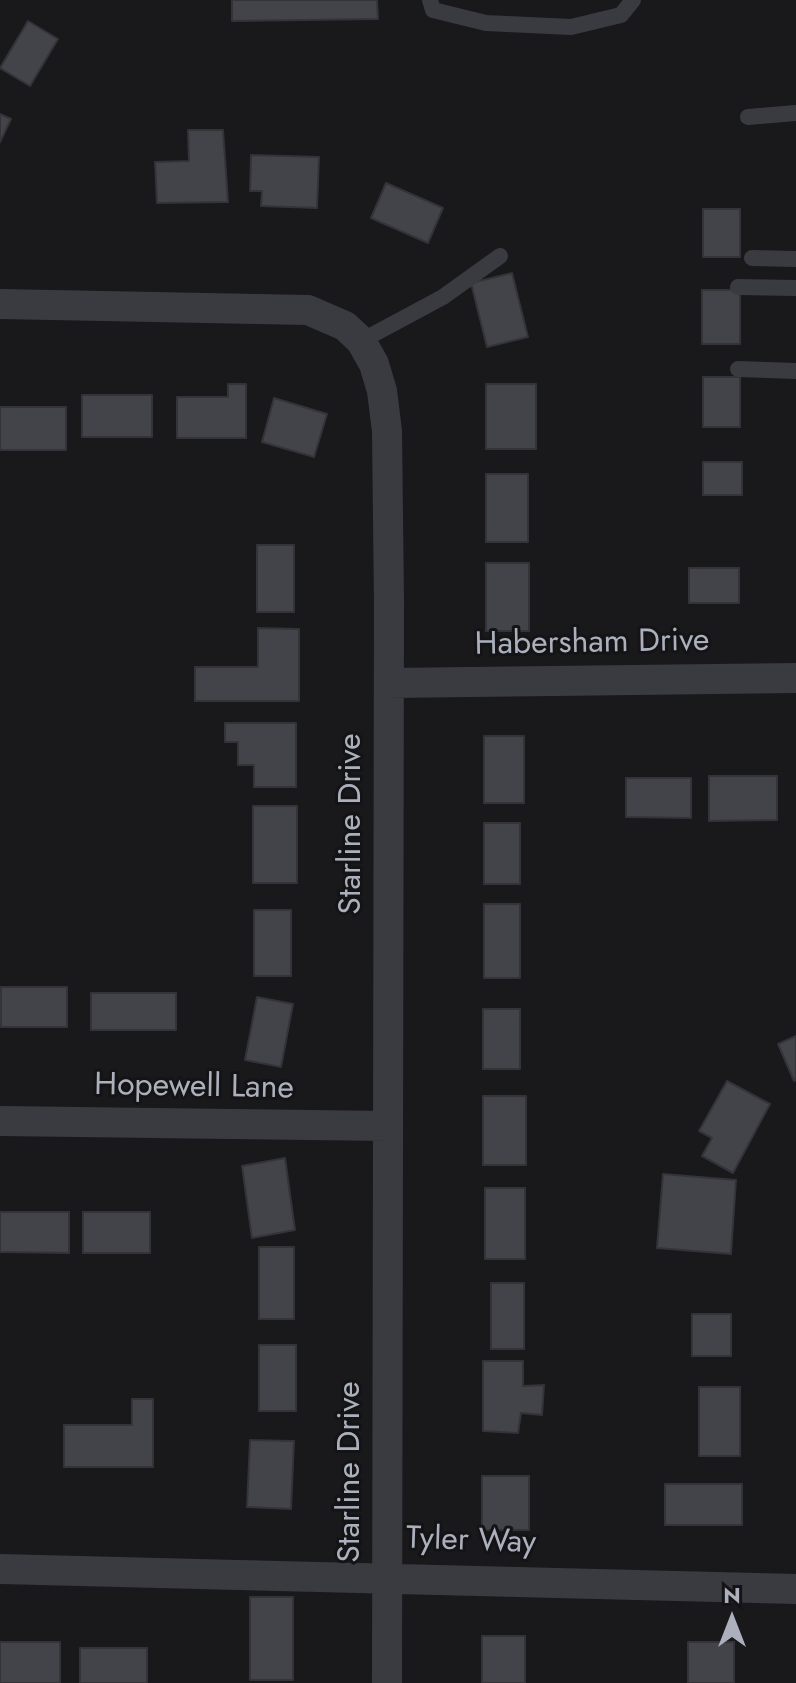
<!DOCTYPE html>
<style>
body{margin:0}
#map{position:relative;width:796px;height:1683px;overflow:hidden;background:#19191c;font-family:Jost,sans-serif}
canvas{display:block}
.north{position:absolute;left:692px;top:1579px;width:80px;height:80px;-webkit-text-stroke:6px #141417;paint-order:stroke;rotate:0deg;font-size:22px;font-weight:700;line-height:32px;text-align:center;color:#abb0bc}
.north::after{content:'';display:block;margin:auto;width:28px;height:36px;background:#abb0bc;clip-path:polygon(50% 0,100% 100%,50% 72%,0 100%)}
</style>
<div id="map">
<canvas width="796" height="1683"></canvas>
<div class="north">N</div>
</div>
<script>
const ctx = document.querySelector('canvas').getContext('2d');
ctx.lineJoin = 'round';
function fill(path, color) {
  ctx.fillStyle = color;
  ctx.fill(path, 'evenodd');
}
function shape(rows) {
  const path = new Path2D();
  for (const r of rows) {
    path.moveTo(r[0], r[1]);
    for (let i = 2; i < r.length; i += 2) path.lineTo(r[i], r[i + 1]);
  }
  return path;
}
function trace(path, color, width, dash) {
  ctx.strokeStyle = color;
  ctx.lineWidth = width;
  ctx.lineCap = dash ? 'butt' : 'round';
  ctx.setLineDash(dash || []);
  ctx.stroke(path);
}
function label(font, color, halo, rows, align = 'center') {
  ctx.font = font + ' Jost,sans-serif';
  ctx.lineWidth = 6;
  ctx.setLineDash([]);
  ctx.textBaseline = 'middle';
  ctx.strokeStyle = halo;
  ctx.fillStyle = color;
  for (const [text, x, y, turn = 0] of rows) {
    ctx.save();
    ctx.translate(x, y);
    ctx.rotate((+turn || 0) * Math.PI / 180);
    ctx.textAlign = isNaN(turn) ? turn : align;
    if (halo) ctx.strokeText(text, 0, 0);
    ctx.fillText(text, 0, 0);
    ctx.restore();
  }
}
const building = shape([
 [232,0,377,0,378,19,232,21,232,0],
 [28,21,58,39,30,86,0,68,28,21],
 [0,114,11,119,0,142,0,114],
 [188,130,223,130,228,202,157,203,155,162,189,161,188,130],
 [251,155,319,157,317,208,261,206,262,191,250,191,251,155],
 [386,183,443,208,428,243,371,218,386,183],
 [703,209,740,209,740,257,703,257,703,209],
 [512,273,528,337,487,347,471,283,512,273],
 [702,290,740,290,740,344,702,344,702,290],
 [703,377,740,377,740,427,703,427,703,377],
 [228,384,246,384,246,438,177,438,177,397,228,397,228,384],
 [486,384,536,384,536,449,486,449,486,384],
 [82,395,152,395,152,437,82,437,82,395],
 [274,398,327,414,314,457,262,442,274,398],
 [0,407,66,407,66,450,0,450,0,407],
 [703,462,742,462,742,495,703,495,703,462],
 [486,474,528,474,528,542,486,542,486,474],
 [257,545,294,545,294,612,257,612,257,545],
 [486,563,529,563,529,631,486,631,486,563],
 [689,568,739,568,739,603,689,603,689,568],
 [258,628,299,629,299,701,195,701,195,667,258,667,258,628],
 [225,723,296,723,296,787,254,787,254,765,238,765,238,742,225,742,225,723],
 [484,736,524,736,524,803,484,803,484,736],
 [709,776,777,776,777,820,709,821,709,776],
 [626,778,691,778,691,818,626,817,626,778],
 [253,806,297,806,297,883,253,883,253,806],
 [484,823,520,823,520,884,484,884,484,823],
 [484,904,520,904,520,978,484,978,484,904],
 [254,910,291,910,291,976,254,976,254,910],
 [1,987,67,987,67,1027,1,1027,1,987],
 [91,993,176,993,176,1030,91,1030,91,993],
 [257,997,293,1004,281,1067,245,1060,257,997],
 [483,1009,520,1009,520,1069,483,1069,483,1009],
 [796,1036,796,1080,794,1081,778,1044,796,1036],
 [727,1081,770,1104,733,1173,702,1156,712,1138,699,1131,727,1081],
 [483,1096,526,1096,526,1165,483,1165,483,1096],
 [285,1158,295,1230,252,1238,242,1166,285,1158],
 [663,1174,736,1180,731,1254,657,1248,663,1174],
 [485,1188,525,1188,525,1259,485,1259,485,1188],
 [0,1212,69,1212,69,1253,0,1252,0,1212],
 [83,1212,150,1212,150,1253,83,1253,83,1212],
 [259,1247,294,1247,294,1319,259,1319,259,1247],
 [491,1283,524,1283,524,1349,491,1349,491,1283],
 [692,1314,731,1314,731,1356,692,1356,692,1314],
 [259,1345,296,1345,296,1411,259,1411,259,1345],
 [483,1361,523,1361,523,1386,544,1385,542,1415,521,1413,518,1433,483,1431,483,1361],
 [699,1387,740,1387,740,1456,699,1456,699,1387],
 [132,1399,153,1399,153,1467,64,1467,64,1425,132,1425,132,1399],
 [250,1440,294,1441,291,1509,247,1507,250,1440],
 [482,1476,529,1476,529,1530,482,1530,482,1476],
 [665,1484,742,1484,742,1525,665,1525,665,1484],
 [250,1597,293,1597,293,1680,250,1680,250,1597],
 [482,1636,525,1636,525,1683,482,1683,482,1636],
 [0,1642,60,1642,60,1683,0,1683,0,1642],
 [688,1642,734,1642,734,1683,688,1683,688,1642],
 [80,1648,147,1648,147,1683,80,1683,80,1648]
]);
fill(building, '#434449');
trace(building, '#333338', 2);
trace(shape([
 [430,0,433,10,486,23,571,27,621,15,633,0],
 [748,117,796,113],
 [752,258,796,259],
 [738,287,796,288],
 [361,341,443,297,500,256],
 [738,369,796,371]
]), '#3a3b41', 16);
trace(shape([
 [0,304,308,310,345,326,361,341,374,364,382,391,387,431,389,603,387,1683],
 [389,683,796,678],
 [0,1121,387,1126],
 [0,1569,796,1589]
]), '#3a3b41', 30);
label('32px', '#abb0bc', '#141417', [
 ["Habersham Drive",592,644,-1],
 ["Starline Drive",352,824,-90],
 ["Hopewell Lane",194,1088,1],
 ["Starline Drive",351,1472,-90],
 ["Tyler Way",471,1542,2]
]);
</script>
